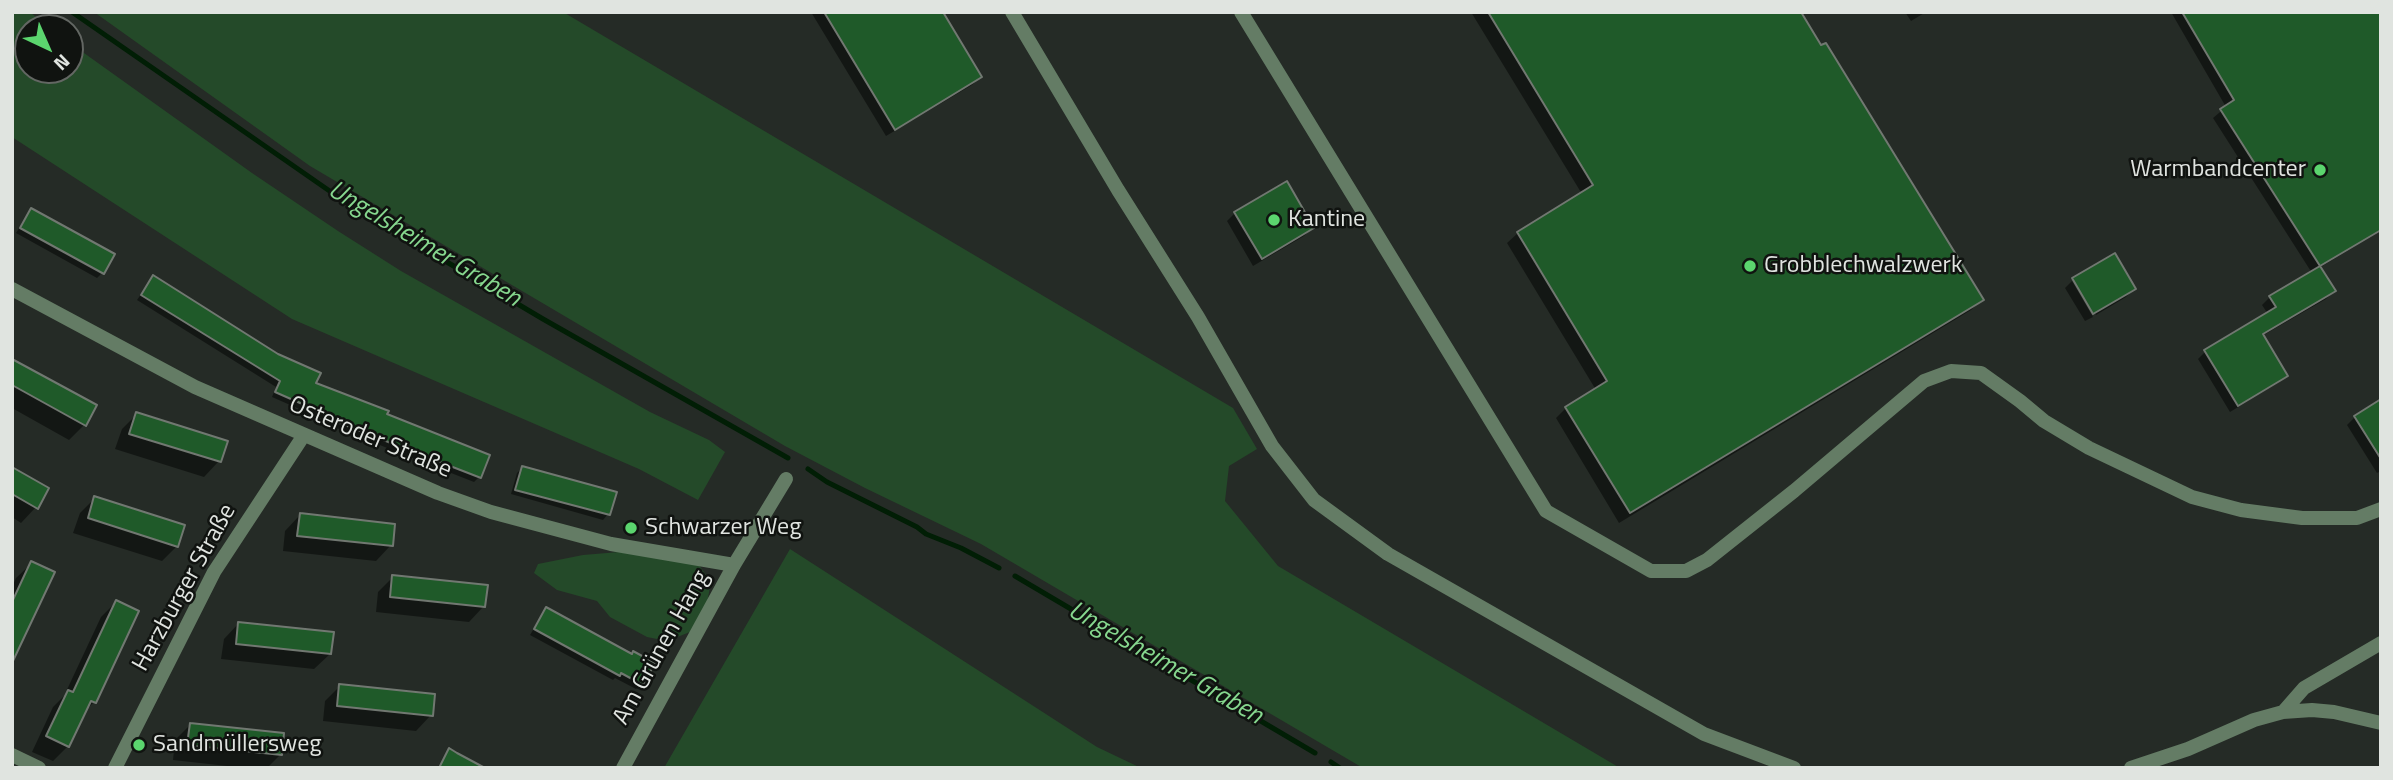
<!DOCTYPE html>
<meta charset="utf-8">
<style>
body{margin:0}
#map{position:relative;width:2393px;height:780px;overflow:hidden;background:#252b26;font-family:"Titillium Web",sans-serif}
canvas{display:block}
.frame{position:absolute;inset:0;border:14px solid #e0e4e0;pointer-events:none}
.north{position:absolute;left:14px;top:14px;width:70px;height:70px;box-sizing:border-box;background:#101310;border:2px solid #636763;border-radius:50%;rotate:136deg;font-size:19px;font-weight:700;line-height:28px;text-align:center;color:#e0e4e0}
.north::after{content:'';display:block;margin:auto;width:24px;height:32px;background:#5bd56e;clip-path:polygon(50% 0,100% 100%,50% 72%,0 100%)}
</style>
<div id="map">
<canvas width="2393" height="780"></canvas>
<div class="frame"></div>
<div class="north">N</div>
</div>
<script>
const ctx = document.querySelector('canvas').getContext('2d');
ctx.lineJoin = 'round';
function fill(path, color) {
  ctx.fillStyle = color;
  ctx.fill(path, 'evenodd');
}
function shape(rows) {
  const path = new Path2D();
  for (const r of rows) {
    path.moveTo(r[0], r[1]);
    for (let i = 2; i < r.length; i += 2) path.lineTo(r[i], r[i + 1]);
  }
  return path;
}
function trace(path, color, width, dash) {
  ctx.strokeStyle = color;
  ctx.lineWidth = width;
  ctx.lineCap = dash ? 'butt' : 'round';
  ctx.setLineDash(dash || []);
  ctx.stroke(path);
}
function label(font, color, halo, rows, align = 'center') {
  ctx.font = font + ' "Titillium Web",sans-serif';
  ctx.lineWidth = 5;
  ctx.setLineDash([]);
  ctx.textBaseline = 'middle';
  ctx.strokeStyle = halo;
  ctx.fillStyle = color;
  for (const [text, x, y, turn = 0] of rows) {
    ctx.save();
    ctx.translate(x, y);
    ctx.rotate((+turn || 0) * Math.PI / 180);
    ctx.textAlign = isNaN(turn) ? turn : align;
    if (halo) ctx.strokeText(text, 0, 0);
    ctx.fillText(text, 0, 0);
    ctx.restore();
  }
}
fill(shape([
 [12,12,30,12,49,28,28,28,28,70,70,70,70,43,252,173,338,231,401,271,650,412,709,440,725,452,698,500,639,469,292,319,12,137],
 [94,12,563,12,1233,408,1257,449,1229,466,1225,501,1278,566,1620,768,1363,768,981,544,865,488,785,446,310,166],
 [790,549,1097,747,1141,768,664,768],
 [619,552,699,565,711,582,707,603,690,632,667,641,647,637,610,617,597,601,557,590,534,573,538,564,583,555]
]), '#244a29');
fill(shape([
 [811,12,941,12,980,77,972,85,886,136],
 [1471,12,1799,12,1982,299,1971,310,1619,523,1556,418,1566,408,1596,390,1507,243,1518,233,1582,194],
 [1905,12,1926,12,1911,21],
 [2171,12,2381,12,2381,231,2319,268,2334,291,2326,299,2262,336,2286,375,2278,383,2230,412,2198,359,2206,351,2268,314,2262,305,2270,297,2312,273,2213,118,2226,107],
 [31,210,102,273,97,278,16,233],
 [1235,213,1312,228,1304,236,1253,266,1227,221],
 [153,277,314,384,385,415,479,477,474,482,321,422,322,419,272,397,276,387,137,300],
 [2075,279,2134,289,2126,297,2096,315],
 [2072,281,2093,317,2085,321,2065,288],
 [12,362,84,425,69,440,12,408],
 [2381,401,2381,471,2377,473,2347,425,2355,417],
 [137,414,219,461,204,477,115,449,122,429],
 [522,468,608,514,603,520,511,494,517,473],
 [12,469,36,507,21,523,12,517],
 [95,498,177,546,162,561,73,533,80,513],
 [300,515,391,545,376,561,283,551,285,531],
 [32,563,12,659,12,587,16,578],
 [393,577,484,606,469,622,376,612,378,592],
 [116,602,94,702,83,713,68,746,53,761,32,752,53,707,64,696,101,617],
 [546,609,631,656,652,664,641,684,636,689,615,678,613,680,530,635],
 [239,623,330,654,314,669,221,659,224,639],
 [340,686,431,715,416,731,323,721,325,701],
 [190,725,280,755,267,768,245,768,173,760,175,740]
]), '#0007');
trace(shape([
 [72,12,344,201,543,319,788,458],
 [808,469,827,482,917,527,926,534,961,548,999,568],
 [1015,576,1315,753],
 [1331,762,1340,768]
]), '#011e05', 5);
const building = shape([
 [824,12,943,12,982,77,895,130,824,12],
 [1488,12,1801,12,1821,45,1826,43,1984,300,1630,513,1565,407,1607,381,1517,232,1593,185,1488,12],
 [2182,12,2381,12,2381,230,2320,266,2220,109,2234,100,2182,12],
 [1287,181,1314,228,1262,259,1234,212,1287,181],
 [31,208,115,254,104,274,20,228,31,208],
 [2115,253,2136,289,2093,314,2072,278,2115,253],
 [2320,266,2336,291,2263,334,2288,376,2238,406,2204,350,2276,307,2269,296,2320,266],
 [153,275,278,354,321,373,316,383,389,411,387,414,490,455,481,478,324,417,325,414,275,392,280,381,141,295,153,275],
 [12,359,97,405,86,426,12,385,12,359],
 [2381,399,2381,459,2354,416,2381,399],
 [136,412,228,441,221,462,129,434,136,412],
 [522,466,617,492,610,515,515,490,522,466],
 [12,467,49,488,38,509,12,494,12,467],
 [94,496,185,525,178,547,88,518,94,496],
 [300,513,395,524,393,546,297,536,300,513],
 [31,561,55,572,12,663,12,602,31,561],
 [392,575,488,585,485,607,390,597,392,575],
 [116,600,139,611,96,703,91,701,69,747,46,736,68,690,73,692,116,600],
 [546,607,632,654,633,651,655,663,643,685,621,673,620,676,534,629,546,607],
 [238,622,334,632,331,654,236,644,238,622],
 [339,684,435,694,433,716,337,706,339,684],
 [190,723,284,733,282,755,187,745,190,723],
 [449,748,457,753,485,768,439,768,449,748]
]);
fill(building, '#1f5a29');
trace(building, '#717871', 2);
trace(shape([
 [1012,12,1118,190,1198,317,1272,446,1314,500,1388,554,1704,734,1794,768],
 [1241,12,1546,511,1651,571,1686,571,1707,560,1794,491,1924,381,1951,371,1981,373,2020,401,2044,421,2089,448,2192,497,2241,510,2302,518,2357,518,2381,509],
 [12,289,195,387,438,493,491,512,611,544,734,565],
 [2283,712,2304,688,2381,643],
 [12,755,39,768],
 [115,768,214,572,304,435],
 [623,768,734,565,786,479],
 [2131,768,2188,749,2254,720,2283,712,2312,710,2334,712,2381,723]
]), '#647c65', 14);
for (const [x, y, r, color] of [
 [2320,170,7,"#5bd56e"],
 [1274,220,7,"#5bd56e"],
 [1750,266,7,"#5bd56e"],
 [631,528,7,"#5bd56e"],
 [139,745,7,"#5bd56e"]
]) {
  const dot = new Path2D();
  dot.arc(x, y, r, 0, 2 * Math.PI);
  ctx.fillStyle = color;
  ctx.fill(dot);
  trace(dot, '#101310', 2.5);
}
label('24px', '#e0e4e0', '#101310', [
 ["Warmbandcenter",2306,170,"right"],
 ["Kantine",1288,220],
 ["Grobblechwalzwerk",1764,266],
 ["Schwarzer Weg",645,528],
 ["Sandmüllersweg",153,745]
], 'left');
label('24px', '#e0e4e0', '#101310', [
 ["Osteroder Straße",370,438,23],
 ["Harzburger Straße",185,588,-61],
 ["Am Grünen Hang",662,648,-61]
]);
label('italic 26px', '#86d78e', '#101310', [
 ["Ungelsheimer Graben",424,245,31],
 ["Ungelsheimer Graben",1165,664,30]
]);
</script>
